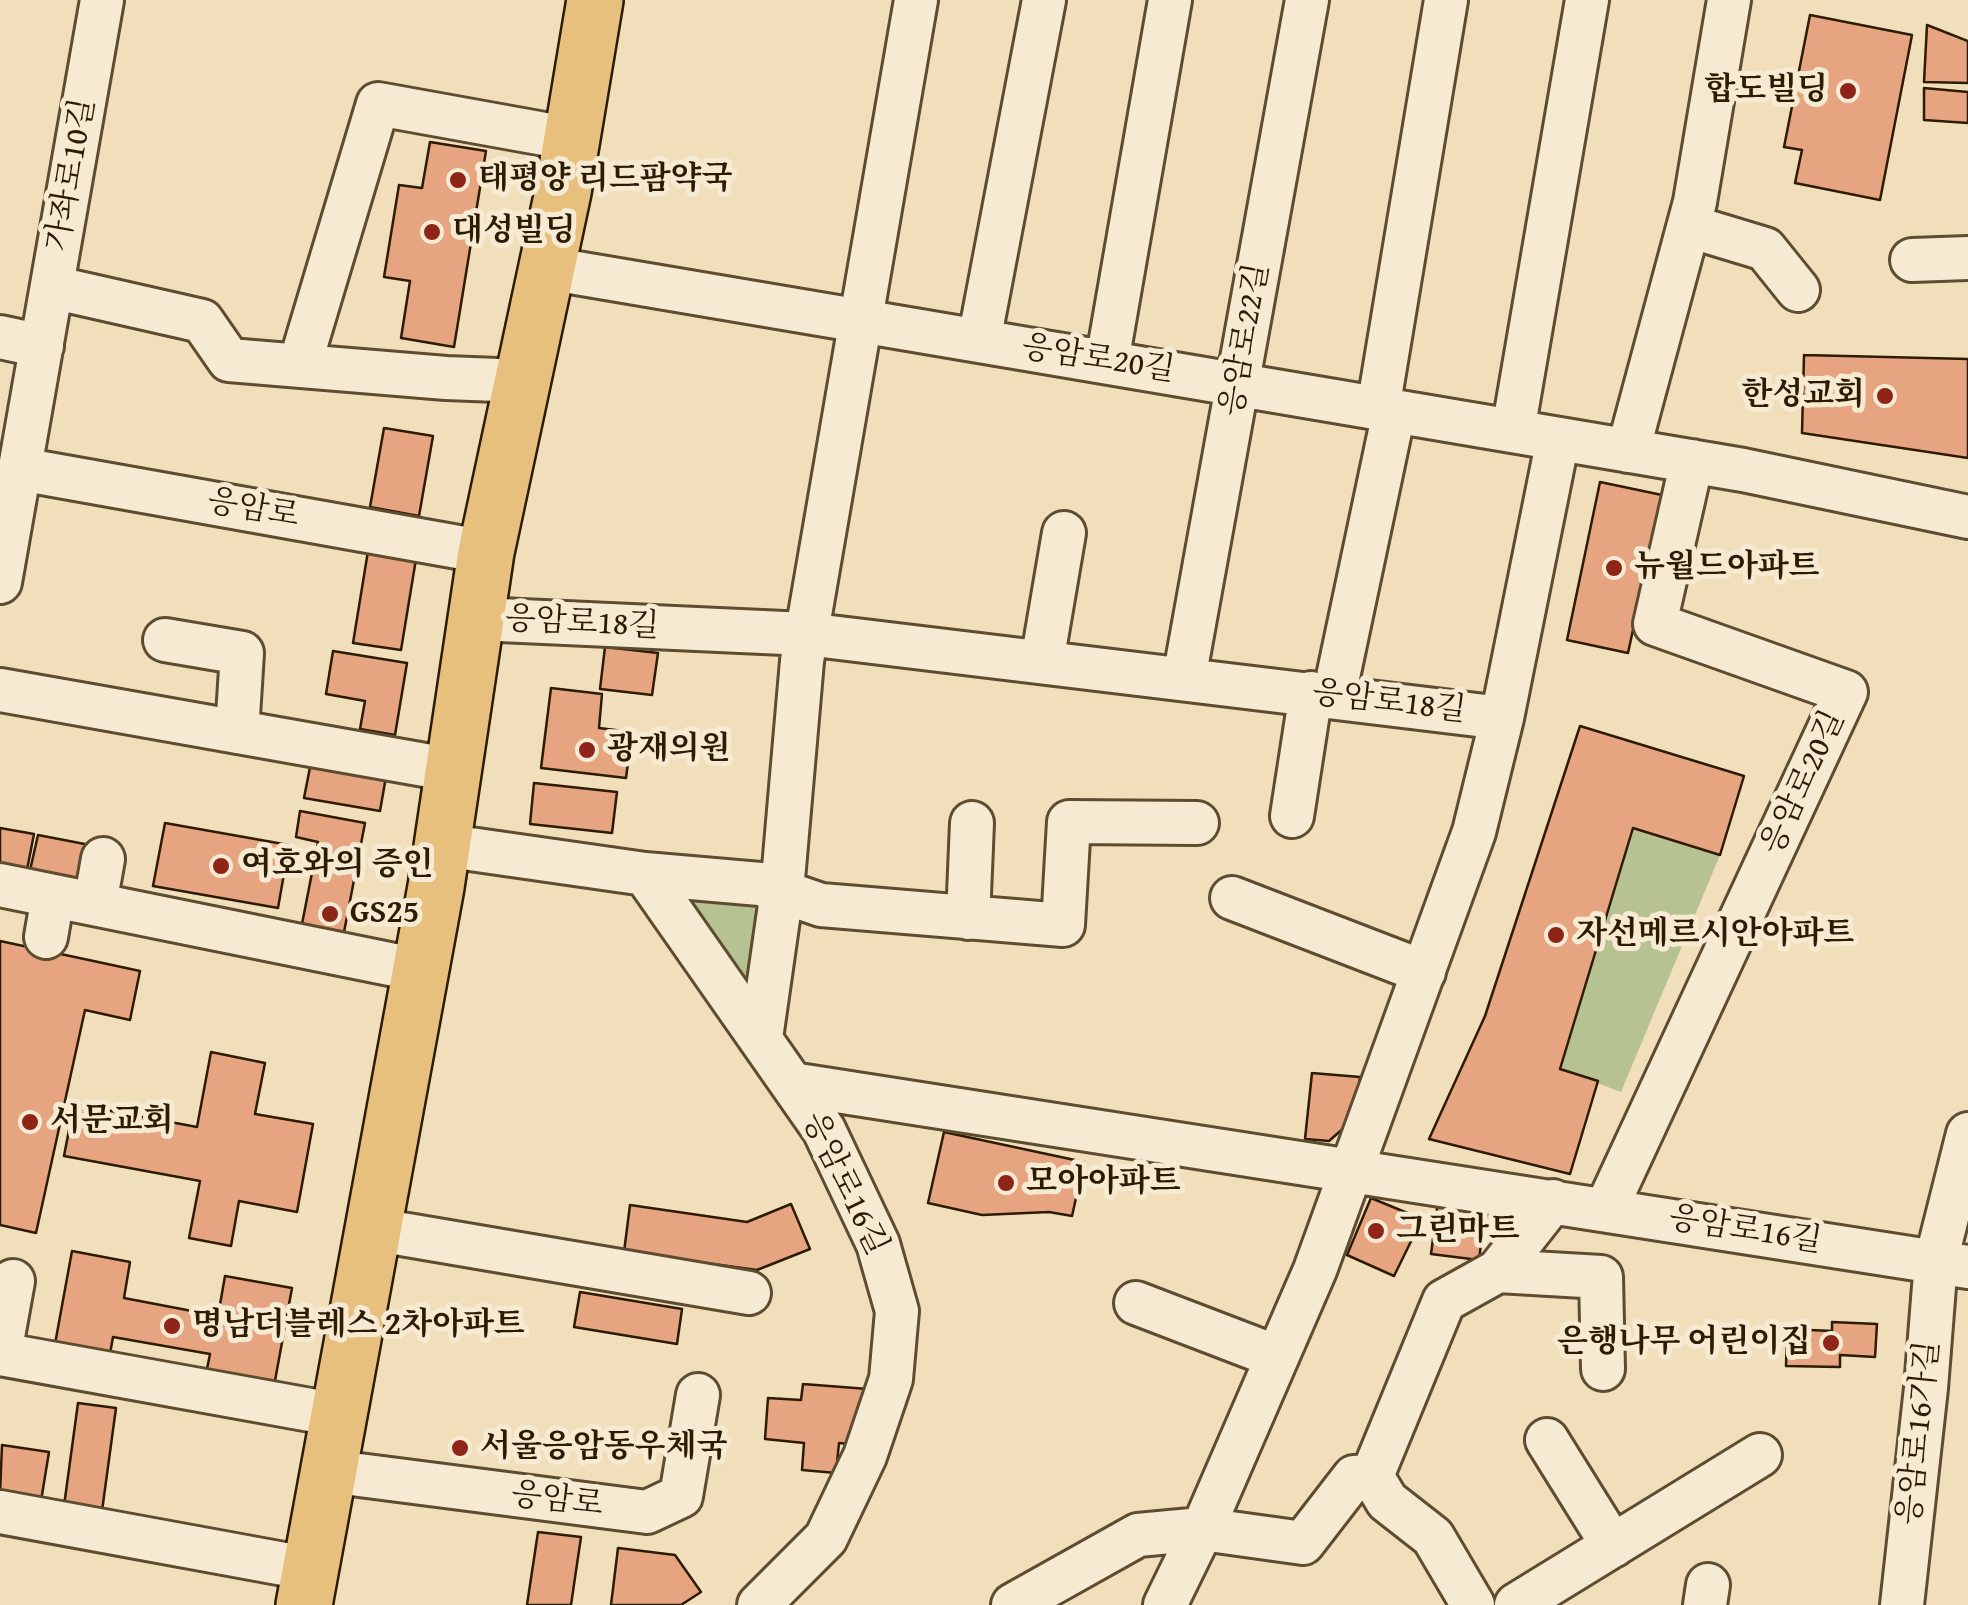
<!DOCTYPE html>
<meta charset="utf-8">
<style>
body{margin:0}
canvas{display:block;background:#f1dfbb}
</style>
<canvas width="1968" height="1605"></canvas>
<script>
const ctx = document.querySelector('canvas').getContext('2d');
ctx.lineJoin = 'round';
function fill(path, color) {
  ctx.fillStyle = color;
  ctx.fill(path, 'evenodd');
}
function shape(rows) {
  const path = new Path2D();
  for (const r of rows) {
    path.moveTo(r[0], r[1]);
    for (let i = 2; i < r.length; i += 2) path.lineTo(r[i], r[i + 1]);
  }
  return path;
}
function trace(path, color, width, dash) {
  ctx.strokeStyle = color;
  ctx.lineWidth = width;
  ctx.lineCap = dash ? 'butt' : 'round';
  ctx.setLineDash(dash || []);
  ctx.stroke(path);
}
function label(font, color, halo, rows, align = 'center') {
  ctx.font = font + ' "Gentium Book Plus","Noto Serif KR",serif';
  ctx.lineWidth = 10;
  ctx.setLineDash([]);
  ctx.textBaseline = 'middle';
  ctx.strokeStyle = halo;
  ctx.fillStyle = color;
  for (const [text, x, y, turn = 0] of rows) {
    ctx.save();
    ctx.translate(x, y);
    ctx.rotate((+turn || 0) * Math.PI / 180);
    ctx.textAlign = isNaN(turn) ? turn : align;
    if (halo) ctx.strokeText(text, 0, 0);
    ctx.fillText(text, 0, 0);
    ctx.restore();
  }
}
fill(shape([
 [1633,828,1720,855,1621,1092,1560,1069],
 [666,887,771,898,756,1011]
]), '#b7c292');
const building = shape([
 [1810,15,1912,35,1880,200,1795,183,1802,150,1784,147,1810,15],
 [1927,25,1968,41,1968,83,1924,82,1927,25],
 [1924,88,1968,92,1968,123,1924,120,1924,88],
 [430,142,486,151,454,347,401,338,410,281,384,277,399,185,422,188,430,142],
 [1804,355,1968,359,1968,458,1802,433,1804,355],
 [384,428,433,436,419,516,370,507,384,428],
 [1600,482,1662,495,1628,653,1567,640,1600,482],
 [369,545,417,553,401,650,353,643,369,545],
 [605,647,658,653,652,695,600,689,605,647],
 [333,651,407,663,395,735,360,729,365,701,326,694,333,651],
 [551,688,602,694,599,728,632,732,626,778,541,768,551,688],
 [1580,726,1744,776,1720,855,1633,828,1560,1069,1598,1081,1570,1174,1429,1139,1485,1016,1580,726],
 [312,757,387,771,380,811,304,798,312,757],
 [534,783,617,792,612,833,530,824,534,783],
 [300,811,365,823,344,932,302,924,318,842,296,837,300,811],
 [165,823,289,845,278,908,153,886,165,823],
 [0,828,34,834,26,875,0,870,0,828],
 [38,835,95,846,87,887,29,875,38,835],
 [0,941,140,971,130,1020,85,1010,36,1233,0,1225,0,941],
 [211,1052,265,1063,255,1114,313,1124,297,1212,239,1201,231,1246,189,1238,200,1181,64,1156,74,1104,197,1127,211,1052],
 [1312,1073,1360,1077,1355,1118,1329,1141,1305,1139,1312,1073],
 [944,1132,1084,1162,1072,1216,1049,1212,982,1215,928,1203,944,1132],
 [1371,1198,1422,1219,1394,1276,1347,1255,1371,1198],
 [1438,1201,1511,1209,1508,1239,1482,1236,1479,1260,1431,1254,1438,1201],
 [791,1204,810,1249,757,1270,624,1252,630,1205,747,1222,791,1204],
 [72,1251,130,1262,124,1298,218,1316,225,1276,292,1288,274,1386,206,1374,210,1354,113,1337,110,1354,55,1344,72,1251],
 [580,1292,682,1309,677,1344,574,1327,580,1292],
 [1832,1322,1877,1324,1875,1357,1840,1355,1840,1367,1786,1366,1787,1329,1832,1331,1832,1322],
 [803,1384,868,1389,863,1445,839,1443,836,1473,802,1470,804,1443,765,1439,768,1398,801,1400,803,1384],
 [78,1403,116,1408,102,1511,64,1506,78,1403],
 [2,1445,49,1452,41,1501,0,1494,2,1445],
 [538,1532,581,1537,571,1605,527,1605,538,1532],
 [618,1548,675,1555,701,1592,681,1605,611,1605,618,1548]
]);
fill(building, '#e6a580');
trace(building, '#2d1b02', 2.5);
const minor = shape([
 [1689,226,1765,249,1798,290],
 [1912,260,1968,258],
 [547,268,1743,470,1968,517],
 [52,287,202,321,229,360,446,378,524,381],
 [0,337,42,346],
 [979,341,1044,0],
 [1107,362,1170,0],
 [300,364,378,104,572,139],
 [1378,409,1446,0],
 [1513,431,1587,0],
 [1628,451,1695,202,1729,0],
 [20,469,486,552],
 [0,582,102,0],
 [478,619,806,634,1502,718],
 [165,640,242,653,237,732],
 [1042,662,1064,533],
 [1184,679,1307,0],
 [0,690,453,770],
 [1334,696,1394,412],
 [1292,816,1311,693],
 [442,845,645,874,760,884,821,905,1063,925,1069,822,1197,823],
 [645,874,824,1130,878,1244,897,1311,891,1379,865,1456,826,1538,759,1605],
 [0,885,419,970],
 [1232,898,1424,972],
 [95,904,103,859],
 [968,918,972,823],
 [46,937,53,896],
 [761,1038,782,891,802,661,916,0],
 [792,1084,1968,1267],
 [1606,1209,1846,692,1655,624,1692,461],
 [372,1229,749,1293],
 [1498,1271,1601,1277,1603,1369],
 [1136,1303,1277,1357],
 [0,1353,13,1281],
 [0,1354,338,1415],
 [1547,1440,1613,1546],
 [328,1471,647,1512,681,1496,698,1395],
 [1372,1476,1444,1301,1498,1271,1553,1201],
 [1372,1476,1387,1501,1433,1537,1473,1605],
 [0,1512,311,1569],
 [1013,1605,1138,1535,1202,1529,1303,1543,1354,1477,1372,1476],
 [1165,1605,1207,1519,1315,1270,1474,832,1502,718,1558,439],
 [1516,1605,1760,1455],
 [1705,1605,1708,1585],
 [1902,1605,1926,1388,1936,1261,1968,1134]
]);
const major = shape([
 [304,1605,436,887,486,552,563,192,595,0]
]);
trace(minor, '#5e4c30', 48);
trace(major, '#2d1b02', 60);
trace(minor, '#f6ead3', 42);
trace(major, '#e8c07e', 55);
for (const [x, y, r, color] of [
 [1848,91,10,"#8f2418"],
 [458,180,10,"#8f2418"],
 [432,232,10,"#8f2418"],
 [1885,396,10,"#8f2418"],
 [1614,568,10,"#8f2418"],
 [587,750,10,"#8f2418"],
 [221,866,10,"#8f2418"],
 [330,914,10,"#8f2418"],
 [1556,935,10,"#8f2418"],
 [30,1122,10,"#8f2418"],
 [1006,1183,10,"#8f2418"],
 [1376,1231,10,"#8f2418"],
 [172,1326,10,"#8f2418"],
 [1831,1343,10,"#8f2418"],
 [460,1448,10,"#8f2418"]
]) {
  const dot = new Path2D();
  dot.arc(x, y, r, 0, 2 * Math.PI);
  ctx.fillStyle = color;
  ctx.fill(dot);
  trace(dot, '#f6ead3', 4);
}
label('bold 32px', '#2d1b02', '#f6ead3', [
 ["합도빌딩",1828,91,"right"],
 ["태평양 리드팜약국",478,180],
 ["대성빌딩",452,232],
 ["한성교회",1865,396,"right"],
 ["뉴월드아파트",1634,568],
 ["광재의원",607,750],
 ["여호와의 증인",241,866],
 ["GS25",350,914],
 ["자선메르시안아파트",1576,935],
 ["서문교회",50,1122],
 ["모아아파트",1026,1183],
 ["그린마트",1396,1231],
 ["명남더블레스 2차아파트",192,1326],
 ["은행나무 어린이집",1811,1343,"right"],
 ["서울응암동우체국",480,1448]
], 'left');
label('32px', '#2d1b02', '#f6ead3', [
 ["가좌로10길",72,175,-80],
 ["응암로22길",1246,340,-80],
 ["응암로20길",1098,360,9],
 ["응암로",253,510,10],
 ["응암로18길",582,624,3],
 ["응암로18길",1389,703,7],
 ["응암로20길",1804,783,-65],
 ["응암로16길",844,1184,64],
 ["응암로16길",1745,1231,9],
 ["응암로16가길",1920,1433,-84],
 ["응암로",557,1501,7]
]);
</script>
